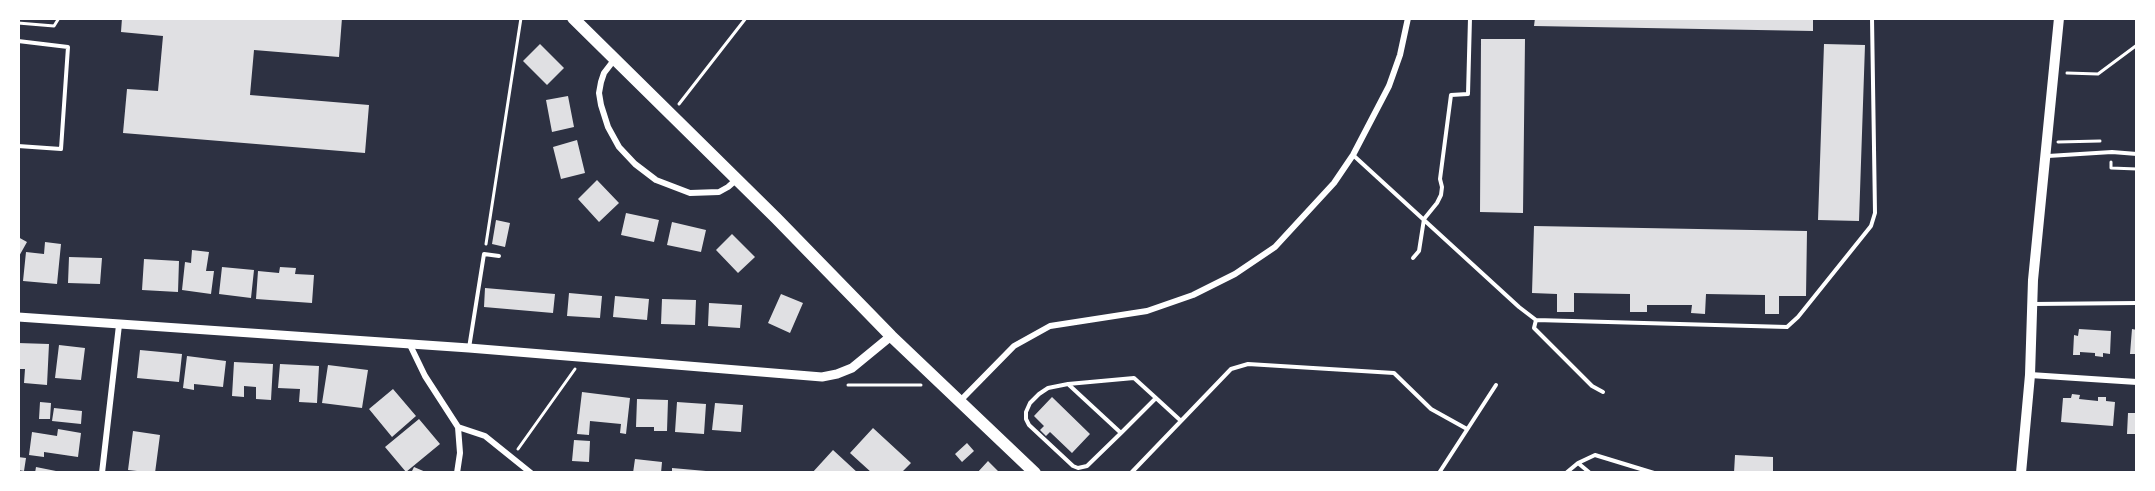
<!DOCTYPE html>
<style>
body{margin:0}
#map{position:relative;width:2155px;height:491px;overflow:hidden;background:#2d3142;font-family:Karla,sans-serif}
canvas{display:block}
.frame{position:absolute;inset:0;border:20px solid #fff;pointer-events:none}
</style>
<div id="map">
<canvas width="2155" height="491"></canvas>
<div class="frame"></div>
</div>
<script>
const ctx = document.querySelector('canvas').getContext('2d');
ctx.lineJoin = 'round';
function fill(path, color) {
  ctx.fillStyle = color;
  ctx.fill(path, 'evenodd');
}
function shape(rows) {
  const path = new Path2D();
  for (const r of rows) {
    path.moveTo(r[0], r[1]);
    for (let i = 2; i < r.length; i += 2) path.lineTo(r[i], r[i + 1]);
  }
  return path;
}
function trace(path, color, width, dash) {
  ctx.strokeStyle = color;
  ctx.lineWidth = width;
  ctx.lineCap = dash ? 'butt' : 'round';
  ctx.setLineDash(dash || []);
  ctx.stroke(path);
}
fill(shape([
 [122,18,342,18,339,57,254,50,250,95,369,105,365,153,123,133,127,89,158,91,163,36,121,32],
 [1535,18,1813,18,1813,31,1534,26],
 [1481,39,1525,39,1523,213,1480,212],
 [540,44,564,68,547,85,523,61],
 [1824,44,1865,45,1859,221,1818,220],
 [568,96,574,127,552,132,546,100],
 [577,140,585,173,561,179,553,147],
 [597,180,619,203,599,222,578,199],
 [626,213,659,220,654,242,621,235],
 [496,220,510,223,505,247,492,244],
 [672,222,706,230,701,252,667,245],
 [1534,226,1807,231,1806,296,1779,296,1779,314,1765,314,1765,295,1706,294,1705,314,1691,313,1692,305,1647,305,1647,312,1630,312,1630,294,1574,293,1574,312,1557,312,1557,294,1532,293],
 [732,234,755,257,738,273,716,250],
 [18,237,27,242,18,258],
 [45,242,61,244,57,284,23,281,26,252,44,254],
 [192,250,209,252,206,271,214,271,211,294,182,290,185,262,191,263],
 [69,257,102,258,100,284,68,283],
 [144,259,179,261,178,292,142,290],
 [222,267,254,270,251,298,219,294],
 [280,267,296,268,295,274,314,275,312,303,256,299,258,271,279,273],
 [485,288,555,294,553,313,484,307],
 [569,293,602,296,600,318,567,316],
 [781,294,803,303,790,333,768,323],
 [615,296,649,299,647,320,613,317],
 [662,299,696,300,695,325,661,324],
 [709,303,742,305,740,328,708,326],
 [2079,329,2111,331,2110,354,2103,353,2103,357,2095,356,2095,353,2080,352,2080,355,2073,355,2074,335,2078,336],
 [2132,329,2137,330,2137,354,2130,354],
 [18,343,49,344,47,385,24,383,25,369,18,369],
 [59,345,85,348,81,380,55,378],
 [140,350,182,354,179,382,137,378],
 [187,356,226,361,223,387,194,384,194,390,183,388],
 [234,362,273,364,271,400,256,399,256,387,244,386,244,397,232,396],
 [280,364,319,366,317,403,299,402,300,389,278,388],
 [328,365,368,370,362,408,322,403],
 [393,389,416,416,392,437,369,409],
 [582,392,630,398,626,434,620,433,621,424,590,421,589,435,577,434],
 [2072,394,2080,395,2079,399,2098,401,2098,397,2106,397,2106,401,2115,402,2113,426,2061,422,2063,398,2071,398],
 [1052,397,1090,434,1072,453,1050,432,1046,436,1040,430,1044,426,1034,416],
 [637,399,668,400,667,431,654,431,654,427,636,427],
 [40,402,51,403,50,419,39,419],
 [677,402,706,404,704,434,675,432],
 [715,403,743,405,741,432,712,430],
 [54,408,82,411,81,424,52,421],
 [2128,413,2137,413,2137,434,2127,434],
 [419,419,440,444,406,472,385,447],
 [873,428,911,463,901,473,872,473,850,453],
 [58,429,81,433,78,457,44,452,44,457,29,455,32,432,57,436],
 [133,431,160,435,155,473,128,470],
 [574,440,590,441,589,462,572,461],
 [967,443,974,451,962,462,955,454],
 [833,450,858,473,812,473],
 [1735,455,1773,457,1773,473,1734,473],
 [18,457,26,458,24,471,18,470],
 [635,459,662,462,661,473,633,473],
 [988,461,1000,473,977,473],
 [36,467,61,472,61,473,35,473],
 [414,467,428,473,411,473],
 [672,468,706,471,706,473,672,473]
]), '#e0e0e3');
trace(shape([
 [18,23,54,26,59,18],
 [2067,73,2098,74,2137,45],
 [679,104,746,18],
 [2058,142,2100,141],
 [2111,162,2111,168,2137,169],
 [486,244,521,18],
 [848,385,921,385],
 [518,449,575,369]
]), '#fff', 3);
trace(shape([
 [18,41,68,47,61,149,18,146],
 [1353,155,1519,307,1536,320,1787,327,1798,317,1871,226,1875,213,1872,18],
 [2048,156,2112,152,2137,154],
 [1413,258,1419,251,1424,219,1437,203,1441,195,1442,187,1440,179,1451,95,1468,94,1470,18],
 [2033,304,2137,303],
 [1536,320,1534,328,1592,386,1603,392],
 [469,348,484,254,499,256],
 [1068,384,1048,388,1039,394,1030,403,1026,412,1026,419,1029,425,1073,466,1078,468,1087,466,1121,433],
 [1156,398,1121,433,1068,384,1134,378,1156,398,1180,420],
 [1131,473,1231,369,1248,364,1394,373,1431,409,1467,429],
 [1439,473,1496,385],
 [1566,473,1578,463],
 [1590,473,1578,463,1595,455,1654,473]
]), '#fff', 4);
trace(shape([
 [614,60,604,73,601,82,599,93,601,105,608,127,619,147,635,164,656,180,690,193,719,192,728,187,736,180],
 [410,345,425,376,458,427,460,453,457,473],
 [2030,375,2137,382],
 [960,401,1014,346,1050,326,1147,311,1193,295,1235,274,1275,247,1334,183,1353,155,1389,86,1400,55,1408,18],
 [458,427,485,436,531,473],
 [102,473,119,325]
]), '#fff', 6);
trace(shape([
 [18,317,469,348,822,377,837,374,852,368,891,336]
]), '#fff', 9);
trace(shape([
 [2021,473,2030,375,2033,280,2059,18]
]), '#fff', 10);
trace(shape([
 [573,18,776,218,891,336,1035,473]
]), '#fff', 12);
</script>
